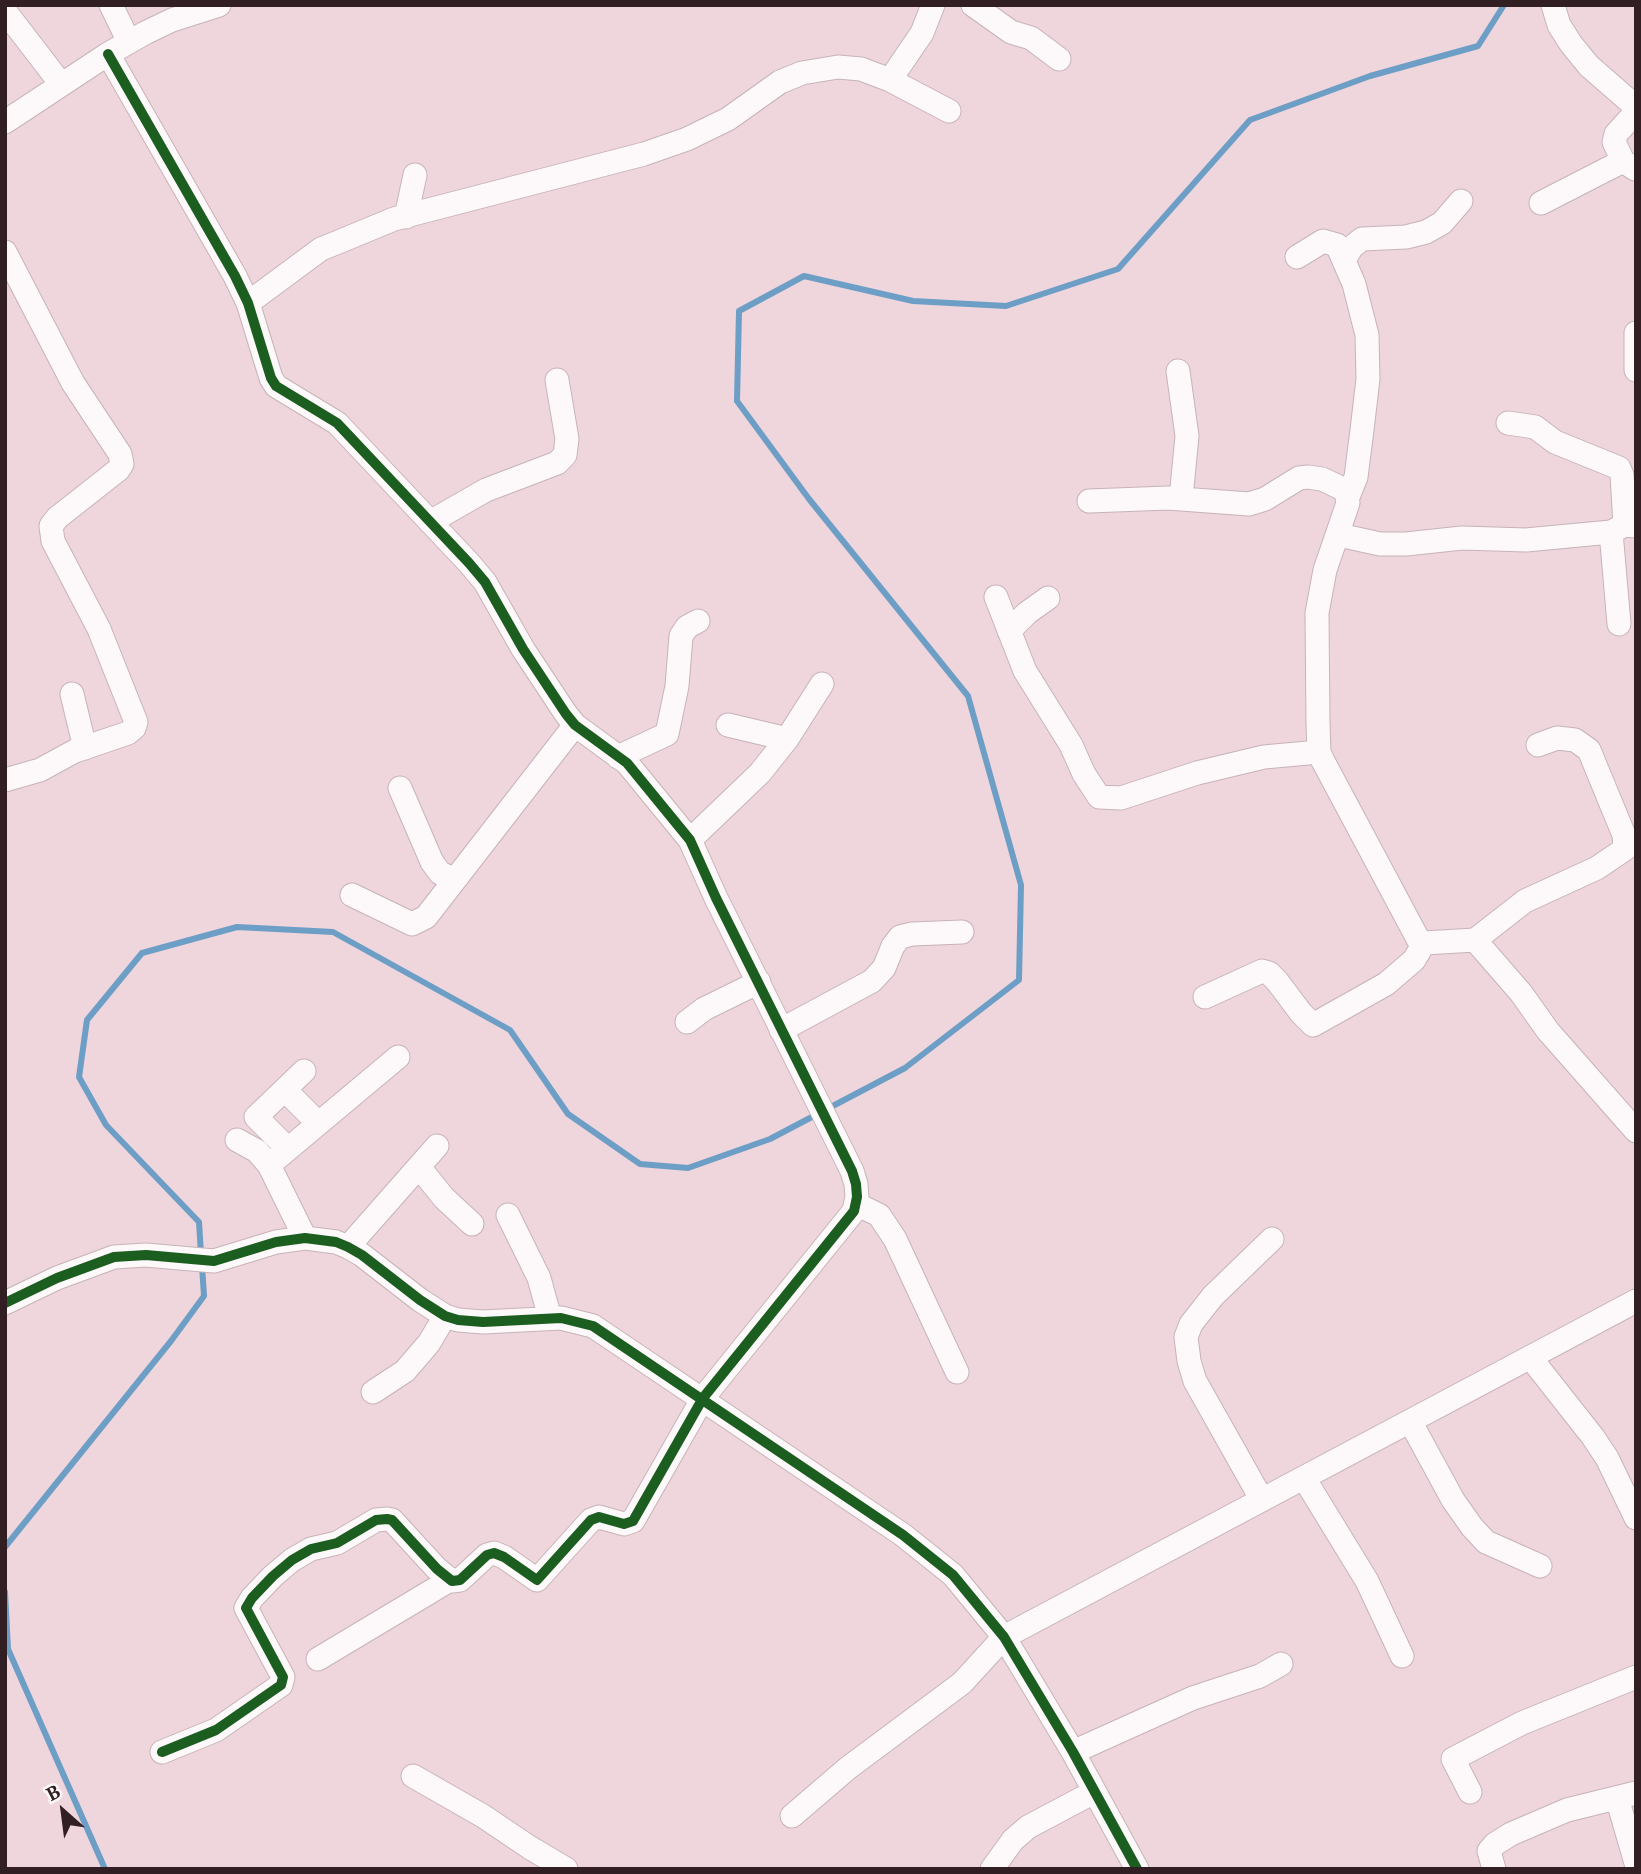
<!DOCTYPE html>
<style>
body{margin:0}
#map{position:relative;width:1641px;height:1874px;overflow:hidden;background:#efd5dc;font-family:"PT Serif",serif}
canvas{display:block}
.frame{position:absolute;inset:0;border:7px solid #311f24;pointer-events:none}
.north{position:absolute;left:28px;top:1776px;width:70px;height:70px;-webkit-text-stroke:5px #fdf8f9;paint-order:stroke;rotate:332deg;font-size:19px;font-weight:700;line-height:28px;text-align:center;color:#311f24}
.north::after{content:'';display:block;margin:auto;width:24px;height:32px;background:#311f24;clip-path:polygon(50% 0,100% 100%,50% 72%,0 100%)}
</style>
<div id="map">
<canvas width="1641" height="1874"></canvas>
<div class="frame"></div>
<div class="north">B</div>
</div>
<script>
const ctx = document.querySelector('canvas').getContext('2d');
ctx.lineJoin = 'round';
function shape(rows) {
  const path = new Path2D();
  for (const r of rows) {
    path.moveTo(r[0], r[1]);
    for (let i = 2; i < r.length; i += 2) path.lineTo(r[i], r[i + 1]);
  }
  return path;
}
function trace(path, color, width, dash) {
  ctx.strokeStyle = color;
  ctx.lineWidth = width;
  ctx.lineCap = dash ? 'butt' : 'round';
  ctx.setLineDash(dash || []);
  ctx.stroke(path);
}
trace(shape([
 [201,1254,199,1222,106,1125,79,1077,87,1020,142,953,237,927,333,932,510,1030,568,1114,640,1164,688,1168,770,1139,905,1068,1019,980,1021,885,968,696,809,499,737,401,739,311,804,276,913,301,1006,306,1118,269,1250,120,1370,76,1478,46,1504,5],
 [5,1547,171,1341,204,1296,202,1265],
 [5,1592,8,1649,105,1869]
]), '#6c9ec6', 6);
const minor = shape([
 [111,5,129,42],
 [973,5,1011,32,1031,38,1059,59],
 [1553,5,1559,25,1571,44,1589,66,1636,107],
 [5,11,61,84],
 [108,54,235,276,248,303,271,378,276,386,337,423,469,563,485,582,523,649,566,714,575,725,627,763,690,840,716,898,852,1171,856,1184,857,1197,854,1211,703,1398,633,1521,624,1524,599,1517,591,1520,537,1580,504,1557,494,1553,487,1555,460,1580,452,1581,437,1569,392,1520,387,1519,376,1520,337,1543,311,1549,292,1560,273,1576,252,1598,246,1608,283,1677,281,1685,216,1730,162,1752],
 [890,80,922,33,933,5],
 [5,122,108,54,145,33,172,20,219,5],
 [1635,169,1623,161,1614,142,1616,134,1636,112],
 [1541,203,1623,161],
 [406,217,415,175],
 [5,252,73,383,120,454,122,464,118,470,57,518,51,526,53,541,99,629,136,722,134,728,128,733,75,751,40,770,5,780],
 [1297,257,1323,241,1337,245,1354,284,1367,335,1368,379,1362,430,1356,477,1348,497],
 [1344,260,1352,247,1362,239,1406,237,1426,232,1442,223,1461,201],
 [248,303,321,249,336,243,394,219,644,154,687,139,728,119,780,82,802,73,838,67,861,69,890,80,949,111],
 [1636,333,1636,370],
 [1178,371,1187,436,1181,498],
 [1508,423,1535,427,1555,442,1619,468,1622,475,1625,525,1636,526],
 [1089,501,1168,498,1249,504,1265,499,1299,478,1308,477,1322,479,1341,488,1346,492,1348,503,1325,570,1317,613,1318,723,1319,752,1323,761,1418,939,1424,943,1475,940,1521,993,1548,1031,1636,1131],
 [430,522,486,490,557,463,565,455,567,439,557,380],
 [1611,532,1619,624],
 [1339,535,1380,544,1406,544,1462,538,1526,540,1611,532,1625,525],
 [996,597,1025,671,1071,745,1084,774,1099,797,1121,798,1197,773,1264,757,1319,752],
 [1009,631,1027,613,1048,598],
 [72,694,85,748],
 [728,725,787,739],
 [618,757,667,734,677,686,681,636,687,627,698,621],
 [400,788,432,862,440,873,449,877,458,876],
 [690,840,760,773,787,739,822,684],
 [352,895,412,924,426,917,575,725],
 [1475,940,1525,901,1597,868,1625,849,1624,835,1589,750,1575,740,1557,738,1538,745],
 [1205,997,1262,971,1269,973,1277,981,1301,1013,1313,1025,1386,984,1414,960,1424,943],
 [687,1022,704,1009,759,982],
 [781,1030,872,981,884,968,893,946,900,937,912,934,962,932],
 [285,1090,318,1123],
 [237,1140,257,1151,269,1165,305,1238],
 [288,1149,256,1117,304,1071],
 [269,1165,398,1057],
 [419,1167,444,1198,472,1224],
 [856,1204,879,1215,895,1239,957,1372],
 [508,1215,539,1278,550,1318],
 [348,1247,437,1146],
 [5,1303,57,1278,114,1257,146,1255,214,1261,276,1242,305,1238,336,1242,348,1247,362,1255,420,1300,445,1316,458,1320,483,1322,561,1318,593,1326,903,1535,953,1575,1004,1637,1073,1752,1137,1869],
 [1530,1357,1593,1437,1607,1458,1636,1518],
 [373,1392,405,1371,429,1343,445,1316],
 [1410,1421,1453,1500,1472,1527,1486,1542,1540,1566],
 [1304,1478,1367,1581,1402,1656],
 [1262,1500,1195,1381,1189,1361,1186,1337,1191,1324,1213,1296,1272,1239],
 [318,1659,450,1580],
 [1073,1752,1193,1698,1260,1676,1281,1664],
 [413,1776,483,1816,529,1847,566,1869],
 [1470,1792,1453,1759,1522,1723,1636,1677],
 [1617,1798,1636,1863],
 [792,1816,848,1768,962,1683,1004,1637,1636,1301],
 [992,1869,1013,1840,1028,1827,1094,1792],
 [1494,1869,1489,1851,1495,1844,1511,1834,1567,1810,1636,1793]
]);
trace(minor, '#c7b3b8', 25);
trace(minor, '#fdf9fa', 23);
trace(shape([
 [108,54,235,276,248,303,271,378,276,386,337,423,469,563,485,582,523,649,566,714,575,725,627,763,690,840,716,898,852,1171,856,1184,857,1197,854,1211,703,1398,633,1521,624,1524,599,1517,591,1520,537,1580,504,1557,494,1553,487,1555,460,1580,452,1581,437,1569,392,1520,387,1519,376,1520,337,1543,311,1549,292,1560,273,1576,252,1598,246,1608,283,1677,281,1685,216,1730,162,1752],
 [5,1303,57,1278,114,1257,146,1255,214,1261,276,1242,305,1238,336,1242,348,1247,362,1255,420,1300,445,1316,458,1320,483,1322,561,1318,593,1326,903,1535,953,1575,1004,1637,1073,1752,1137,1869]
]), '#1b5e20', 10);
</script>
